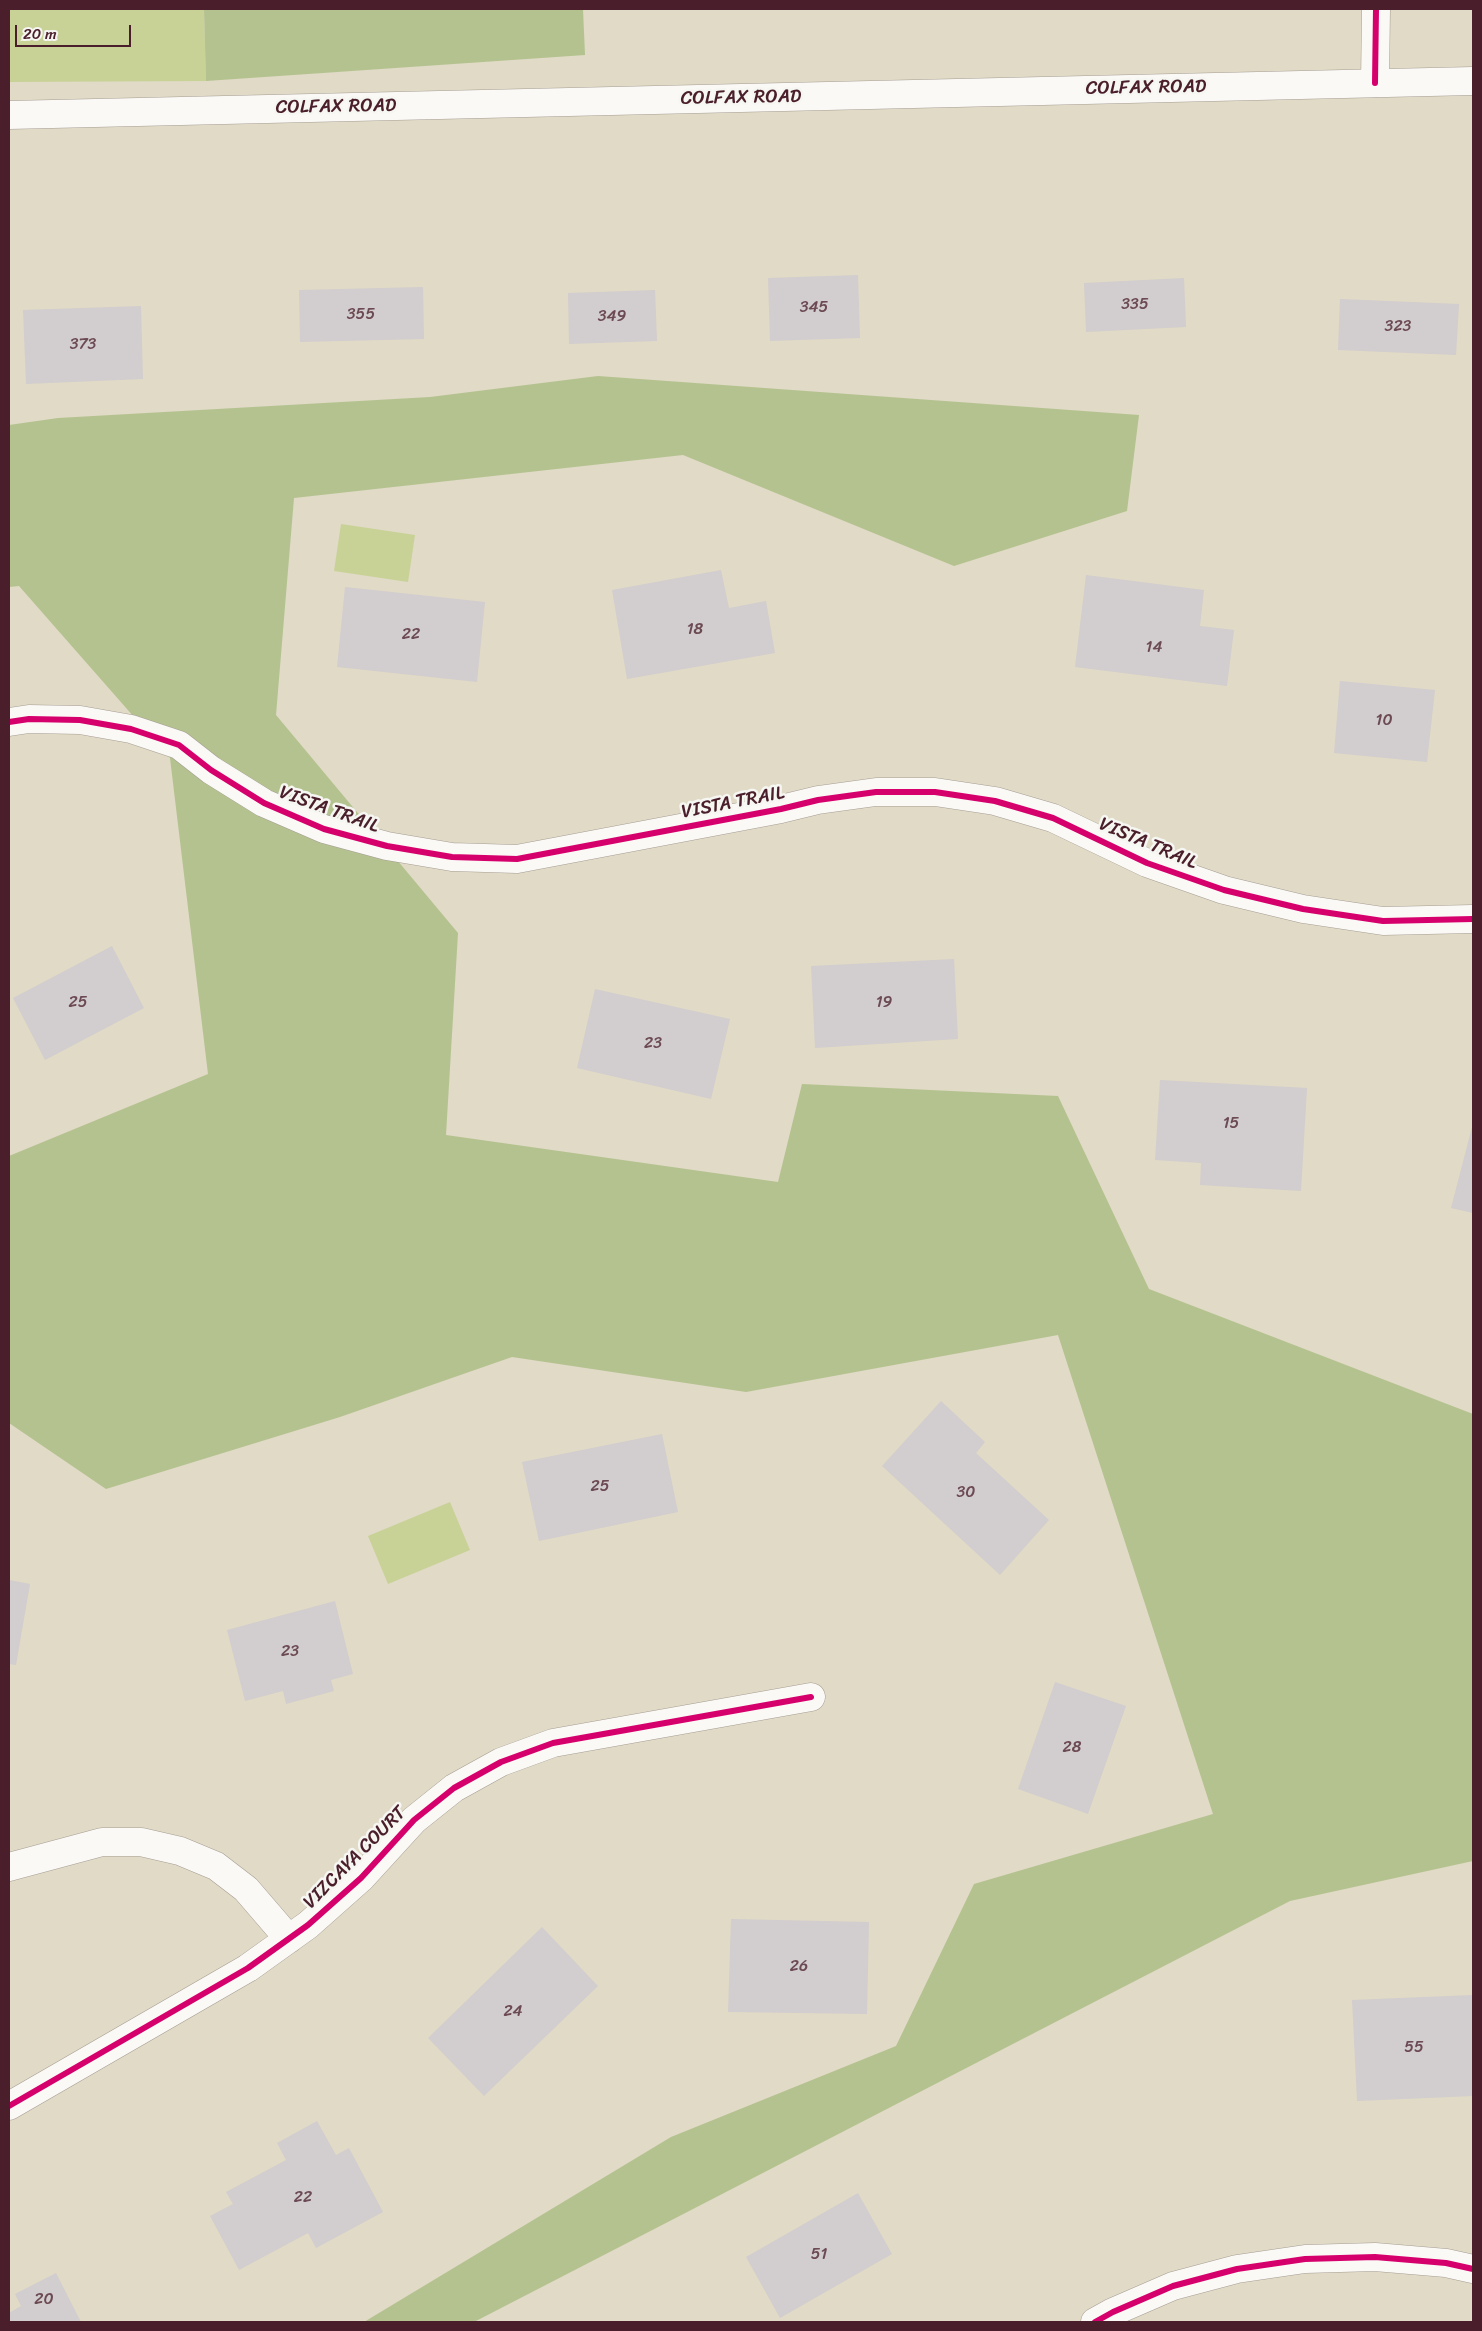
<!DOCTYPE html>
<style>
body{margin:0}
#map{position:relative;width:1482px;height:2331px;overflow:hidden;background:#e0dac6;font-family:Sriracha,sans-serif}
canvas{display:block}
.frame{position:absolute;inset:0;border:10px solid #4a1f2b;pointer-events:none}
.scale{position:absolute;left:15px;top:25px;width:116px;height:22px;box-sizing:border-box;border:2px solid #4a1f2b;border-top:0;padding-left:6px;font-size:15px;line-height:18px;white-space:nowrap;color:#4a1f2b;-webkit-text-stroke:4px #f6f6f2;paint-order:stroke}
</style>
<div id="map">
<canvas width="1482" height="2331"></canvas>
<div class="frame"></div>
<div class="scale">20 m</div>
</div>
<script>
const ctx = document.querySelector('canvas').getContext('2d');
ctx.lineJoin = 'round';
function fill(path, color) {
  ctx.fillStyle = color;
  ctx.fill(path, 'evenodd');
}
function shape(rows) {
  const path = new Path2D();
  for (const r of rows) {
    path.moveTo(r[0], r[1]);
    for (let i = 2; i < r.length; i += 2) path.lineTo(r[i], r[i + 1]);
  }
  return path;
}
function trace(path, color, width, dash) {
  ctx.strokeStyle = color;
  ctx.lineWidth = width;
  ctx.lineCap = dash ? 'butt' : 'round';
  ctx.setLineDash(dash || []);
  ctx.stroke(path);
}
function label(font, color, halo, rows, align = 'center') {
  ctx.font = font + ' Sriracha,sans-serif';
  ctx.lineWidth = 5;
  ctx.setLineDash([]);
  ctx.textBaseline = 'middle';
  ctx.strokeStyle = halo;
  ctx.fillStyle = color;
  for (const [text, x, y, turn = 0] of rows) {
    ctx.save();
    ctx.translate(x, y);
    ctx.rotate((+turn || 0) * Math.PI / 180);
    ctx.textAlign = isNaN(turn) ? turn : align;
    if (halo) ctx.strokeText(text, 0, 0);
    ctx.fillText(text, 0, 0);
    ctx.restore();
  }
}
fill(shape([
 [9,9,204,9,206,81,9,82],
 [341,524,415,535,408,582,334,571],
 [450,1502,470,1550,388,1584,368,1536]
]), '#c8d297');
fill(shape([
 [204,9,583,9,585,55,206,81],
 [598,376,1139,415,1127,511,954,566,683,455,294,498,276,715,458,933,446,1135,778,1182,802,1084,1058,1096,1149,1289,1473,1414,1473,1861,1290,1901,474,2322,364,2322,671,2137,896,2046,974,1884,1213,1814,1058,1335,746,1392,512,1357,340,1417,106,1489,9,1423,9,1156,208,1074,170,758,19,586,9,587,9,425,58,418,430,397]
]), '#b4c28f');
fill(shape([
 [858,275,860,338,770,341,768,278],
 [1184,278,1186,327,1086,332,1084,283],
 [423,287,424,339,300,342,299,290],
 [655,290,657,341,569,344,568,293],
 [1340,299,1459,304,1456,355,1338,350],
 [141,306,143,379,26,384,23,310],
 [721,570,729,608,766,601,775,653,627,679,612,590],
 [1086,575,1204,590,1200,626,1234,630,1227,686,1075,667],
 [345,587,485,602,477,682,337,667],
 [1340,681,1435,690,1427,762,1334,753],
 [112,946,144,1008,45,1060,13,998],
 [954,959,958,1039,815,1048,811,966],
 [595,989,730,1019,711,1099,577,1068],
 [1160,1080,1307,1088,1301,1191,1200,1185,1201,1163,1155,1160],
 [1473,1123,1473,1213,1451,1208],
 [941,1401,985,1442,976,1453,1049,1520,1000,1575,882,1466],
 [662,1434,678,1512,539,1541,522,1462],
 [9,1580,30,1584,16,1665,9,1664],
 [335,1601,353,1674,331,1680,334,1691,286,1704,283,1691,245,1701,227,1630],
 [1055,1682,1126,1706,1088,1814,1018,1789],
 [731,1919,869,1922,867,2014,728,2012],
 [542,1927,598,1986,484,2096,428,2038],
 [1473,1995,1473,2096,1357,2101,1352,2000],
 [317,2121,336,2155,349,2148,383,2212,316,2248,308,2233,239,2270,210,2216,233,2204,226,2192,286,2160,277,2143],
 [858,2193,892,2254,780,2318,746,2257],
 [56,2273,81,2322,9,2322,9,2313,21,2306,15,2294]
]), '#d2cdce');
const street = shape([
 [1375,83,1376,9],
 [9,722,29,719,80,720,131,729,179,745,211,770,264,803,324,829,387,846,452,857,517,859,781,809,818,800,876,792,935,792,995,801,1053,818,1147,863,1224,890,1303,909,1383,921,1473,919],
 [9,1867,102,1842,141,1842,180,1851,216,1866,246,1889,289,1939],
 [9,2106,248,1968,308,1925,361,1878,414,1820,454,1788,501,1762,553,1743,811,1697],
 [1095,2322,1113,2312,1173,2286,1237,2269,1305,2259,1375,2257,1446,2263,1473,2269]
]);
const secondary = shape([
 [9,115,1473,81]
]);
trace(street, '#a69d93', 29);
trace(secondary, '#a69d93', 29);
trace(street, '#faf9f6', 28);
trace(secondary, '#faf9f6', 28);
trace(shape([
 [1375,83,1376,9],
 [9,722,29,719,80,720,131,729,179,745,211,770,264,803,324,829,387,846,452,857,517,859,781,809,818,800,876,792,935,792,995,801,1053,818,1147,863,1224,890,1303,909,1383,921,1473,919],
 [9,2106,248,1968,308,1925,361,1878,414,1820,454,1788,501,1762,553,1743,811,1697],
 [1095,2322,1113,2312,1173,2286,1237,2269,1305,2259,1375,2257,1446,2263,1473,2269]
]), '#d6006c', 6);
label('16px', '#6c4a54', null, [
 ["335",1135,305],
 ["345",814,308],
 ["355",361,315],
 ["349",612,317],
 ["323",1398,327],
 ["373",83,345],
 ["18",695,630],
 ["22",411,635],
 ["14",1154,648],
 ["10",1384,721],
 ["25",78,1003],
 ["19",884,1003],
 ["23",653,1044],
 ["15",1231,1124],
 ["25",600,1487],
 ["30",966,1493],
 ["23",290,1652],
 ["28",1072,1748],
 ["26",799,1967],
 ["24",513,2012],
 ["55",1414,2048],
 ["22",303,2198],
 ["51",819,2255],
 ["20",44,2300]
]);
label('19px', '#4a1f2b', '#f6f6f2', [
 ["COLFAX ROAD",1146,88,-1],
 ["COLFAX ROAD",741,98,-1],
 ["COLFAX ROAD",336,107,-1],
 ["VISTA TRAIL",733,803,-11],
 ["VISTA TRAIL",329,810,20],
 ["VISTA TRAIL",1148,844,23],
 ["VIZCAYA COURT",355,1858,-45]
]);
</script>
